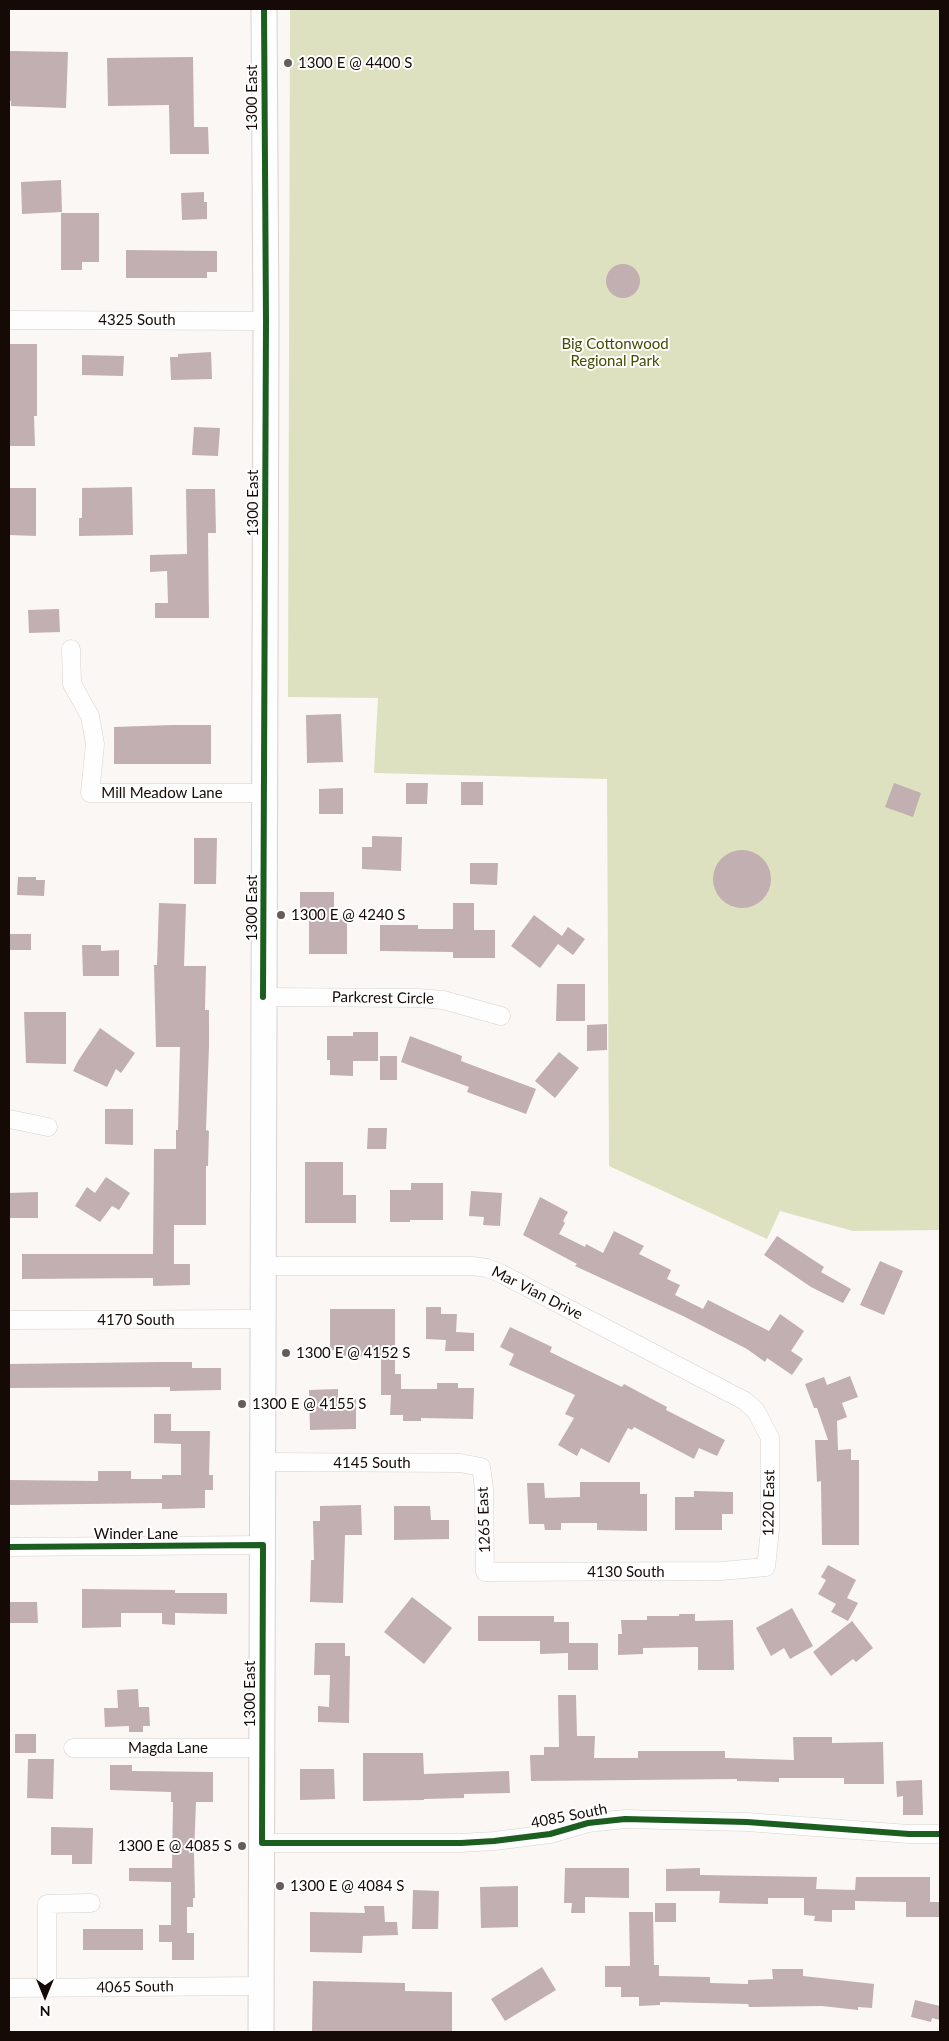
<!DOCTYPE html>
<style>
body{margin:0}
#map{position:relative;width:949px;height:2041px;overflow:hidden;background:#fbf7f5;font-family:Lato,sans-serif}
canvas{display:block}
.frame{position:absolute;inset:0;border:10px solid #150a06;pointer-events:none}
.north{position:absolute;left:20px;top:1971px;width:50px;height:50px;-webkit-text-stroke:4px #fff;paint-order:stroke;rotate:180deg;font-size:14px;font-weight:700;line-height:20px;text-align:center;color:#150a06}
.north::after{content:'';display:block;margin:auto;width:18px;height:22px;background:#150a06;clip-path:polygon(50% 0,100% 100%,50% 72%,0 100%)}
</style>
<div id="map">
<canvas width="949" height="2041"></canvas>
<div class="frame"></div>
<div class="north">N</div>
</div>
<script>
const ctx = document.querySelector('canvas').getContext('2d');
ctx.lineJoin = 'round';
function fill(path, color) {
  ctx.fillStyle = color;
  ctx.fill(path, 'evenodd');
}
function shape(rows) {
  const path = new Path2D();
  for (const r of rows) {
    if (r.length === 3) {
      path.moveTo(r[0] + r[2], r[1]);
      path.arc(r[0], r[1], r[2], 0, 2 * Math.PI);
      continue;
    }
    path.moveTo(r[0], r[1]);
    for (let i = 2; i < r.length; i += 2) path.lineTo(r[i], r[i + 1]);
  }
  return path;
}
function trace(path, color, width, dash) {
  ctx.strokeStyle = color;
  ctx.lineWidth = width;
  ctx.lineCap = dash ? 'butt' : 'round';
  ctx.setLineDash(dash || []);
  ctx.stroke(path);
}
function label(font, color, halo, rows, align = 'center') {
  ctx.font = font + ' Lato,sans-serif';
  ctx.lineWidth = 4;
  ctx.setLineDash([]);
  ctx.textBaseline = 'middle';
  ctx.strokeStyle = halo;
  ctx.fillStyle = color;
  for (const [text, x, y, turn = 0] of rows) {
    ctx.save();
    ctx.translate(x, y);
    ctx.rotate((+turn || 0) * Math.PI / 180);
    ctx.textAlign = isNaN(turn) ? turn : align;
    if (halo) ctx.strokeText(text, 0, 0);
    ctx.fillText(text, 0, 0);
    ctx.restore();
  }
}
fill(shape([
 [290,9,940,9,940,1230,853,1231,780,1211,767,1239,609,1166,607,779,374,773,378,698,288,697]
]), '#dde1bf');
fill(shape([
 [10,51,68,52,66,108,11,106,11,101,9,101,9,58,10,58],
 [193,57,194,127,208,127,209,154,170,154,169,105,108,106,107,58],
 [61,180,62,212,22,214,21,182],
 [204,192,204,202,207,202,207,219,182,220,181,193],
 [61,213,99,213,99,262,82,262,82,270,61,270],
 [126,250,217,251,217,272,207,272,207,278,126,278],
 [623,281,17],
 [9,344,37,344,37,416,34,416,35,446,9,446],
 [211,352,212,379,171,380,170,357,178,357,178,354],
 [82,355,124,356,123,376,82,375],
 [194,427,220,428,218,456,192,455],
 [132,487,133,535,79,536,79,518,82,518,82,488],
 [9,488,36,488,36,536,9,535],
 [186,489,215,489,216,533,208,533,209,618,155,618,155,603,168,603,167,571,150,572,150,555,187,554],
 [59,609,60,632,29,633,28,610],
 [341,714,343,762,307,763,306,715],
 [172,725,211,725,211,764,114,764,114,727],
 [461,782,483,782,483,805,461,805],
 [406,783,428,783,427,804,406,804],
 [894,783,921,793,913,817,885,807],
 [343,788,343,814,319,814,319,789],
 [372,836,402,837,401,871,362,869,362,847,372,847],
 [194,838,217,838,216,884,194,884],
 [742,879,29],
 [470,863,498,863,497,885,470,884],
 [18,877,36,877,36,880,45,880,44,896,17,895],
 [300,892,334,892,334,920,347,919,347,954,309,954,309,912,300,912],
 [159,903,186,904,184,966,206,966,205,1010,209,1010,209,1046,206,1130,209,1131,208,1166,206,1166,206,1225,174,1225,174,1264,190,1264,190,1285,153,1286,153,1278,22,1279,22,1254,153,1254,154,1149,176,1149,176,1130,178,1130,180,1047,156,1047,154,965,157,965],
 [453,903,474,903,474,930,495,930,495,958,453,958,453,952,380,951,380,925,418,925,418,929,453,929],
 [534,915,562,936,568,927,585,939,573,955,558,944,540,968,511,946],
 [9,934,31,934,31,950,9,950],
 [82,945,101,945,101,951,119,950,119,976,83,976],
 [557,984,585,984,585,1021,556,1021],
 [24,1012,66,1012,66,1064,26,1063],
 [607,1024,607,1050,587,1051,587,1025],
 [100,1028,135,1053,121,1073,116,1069,107,1087,73,1071,78,1061],
 [353,1032,378,1032,378,1061,353,1061,353,1076,330,1075,330,1060,327,1060,327,1036,353,1036],
 [410,1036,462,1056,461,1061,536,1089,526,1114,467,1092,469,1087,401,1062],
 [559,1052,579,1068,555,1098,535,1081],
 [380,1056,397,1056,397,1080,380,1080],
 [105,1109,133,1109,133,1145,105,1144],
 [368,1128,387,1128,386,1149,367,1149],
 [305,1162,343,1162,343,1195,356,1195,356,1223,305,1223],
 [106,1177,130,1193,119,1210,112,1206,100,1222,75,1206,87,1187,95,1193],
 [411,1183,443,1183,443,1220,410,1220,410,1222,390,1222,390,1190,411,1190],
 [471,1191,502,1193,500,1226,483,1225,484,1217,469,1216],
 [38,1192,38,1218,9,1218,9,1193],
 [540,1197,568,1212,563,1221,565,1223,559,1234,585,1247,586,1244,603,1253,614,1231,644,1246,639,1254,671,1270,667,1279,680,1285,675,1295,703,1309,708,1300,769,1331,780,1314,804,1331,791,1351,803,1359,792,1375,767,1358,765,1362,747,1349,683,1316,575,1266,577,1264,523,1235],
 [777,1236,824,1267,821,1272,851,1289,843,1303,811,1287,764,1255],
 [880,1261,903,1271,884,1315,860,1305],
 [426,1307,441,1307,441,1314,457,1314,456,1332,474,1333,474,1351,445,1351,446,1340,426,1339],
 [330,1309,395,1309,395,1374,401,1374,401,1389,437,1389,437,1383,458,1383,458,1388,474,1388,473,1419,421,1418,421,1421,403,1421,403,1415,390,1415,391,1395,381,1395,381,1357,343,1356,343,1350,330,1350],
 [510,1327,552,1347,550,1352,622,1387,624,1384,667,1407,666,1410,725,1440,717,1456,699,1448,694,1459,634,1427,632,1430,628,1428,609,1463,581,1448,577,1456,558,1445,574,1418,565,1414,575,1395,509,1365,514,1354,500,1347],
 [160,1362,192,1362,192,1368,221,1368,221,1390,170,1391,170,1387,9,1388,9,1364],
 [850,1376,858,1397,842,1403,847,1417,837,1421,838,1450,851,1449,851,1460,859,1460,859,1545,822,1545,821,1481,817,1482,815,1440,828,1440,817,1408,814,1408,805,1384,824,1377,827,1385],
 [338,1389,338,1399,356,1399,356,1429,310,1430,309,1390],
 [154,1414,171,1414,171,1431,210,1431,209,1475,213,1475,213,1490,205,1490,205,1508,162,1509,162,1503,9,1505,9,1480,98,1481,98,1471,131,1471,131,1479,162,1479,162,1475,181,1475,181,1444,154,1443],
 [580,1482,640,1482,640,1494,647,1494,647,1531,597,1530,597,1523,561,1523,561,1530,545,1530,544,1524,529,1524,527,1483,544,1483,545,1498,580,1497],
 [694,1491,733,1492,733,1514,722,1514,722,1530,675,1530,675,1497,694,1497],
 [361,1505,362,1535,345,1535,343,1603,310,1602,311,1560,314,1560,313,1521,320,1521,320,1506],
 [394,1506,430,1506,431,1520,449,1520,449,1539,394,1540],
 [828,1565,856,1580,847,1598,858,1603,848,1621,831,1612,836,1604,818,1594,826,1580,821,1577],
 [82,1589,175,1590,175,1593,227,1593,227,1614,175,1613,175,1625,162,1624,162,1613,121,1613,121,1627,82,1628],
 [412,1597,452,1628,424,1664,384,1632],
 [9,1602,37,1602,38,1623,9,1623],
 [792,1608,813,1646,790,1659,784,1648,771,1656,756,1628],
 [679,1614,695,1614,695,1621,733,1620,734,1670,698,1670,698,1647,643,1648,643,1654,618,1655,618,1634,622,1634,621,1620,647,1620,647,1616,679,1616],
 [478,1616,554,1616,554,1622,569,1622,569,1643,598,1643,598,1670,568,1670,568,1653,540,1654,540,1641,478,1641],
 [852,1621,873,1648,856,1662,853,1659,831,1676,813,1652],
 [315,1643,345,1643,345,1656,350,1656,349,1723,318,1722,318,1706,329,1707,330,1675,314,1675],
 [138,1689,139,1707,149,1707,150,1726,143,1726,143,1732,129,1732,129,1726,105,1727,104,1708,118,1708,117,1690],
 [558,1695,576,1695,577,1736,595,1736,594,1758,638,1758,638,1751,725,1751,725,1758,794,1760,793,1737,832,1737,832,1743,883,1742,884,1784,844,1784,844,1778,779,1778,779,1782,737,1781,737,1779,531,1781,530,1755,544,1755,544,1747,559,1747],
 [15,1734,36,1734,36,1753,15,1753],
 [363,1753,423,1753,424,1774,509,1771,510,1793,464,1794,464,1798,424,1799,424,1800,363,1801],
 [28,1759,54,1759,53,1799,27,1798],
 [110,1765,132,1765,132,1771,213,1772,213,1802,196,1802,194,1854,195,1898,193,1898,193,1907,187,1907,187,1933,194,1933,194,1960,172,1960,172,1942,159,1942,159,1925,171,1925,171,1882,129,1881,129,1868,172,1868,173,1802,171,1802,171,1792,110,1790],
 [300,1769,334,1769,335,1799,300,1800],
 [922,1780,923,1815,903,1815,903,1796,897,1797,896,1781],
 [51,1827,93,1828,92,1864,72,1864,72,1855,51,1855],
 [565,1868,629,1868,629,1898,585,1897,585,1913,571,1913,572,1903,564,1903],
 [700,1868,700,1875,817,1877,816,1889,855,1890,856,1877,930,1877,930,1902,940,1902,940,1917,906,1917,906,1902,855,1901,855,1910,832,1910,832,1922,814,1921,815,1916,804,1915,804,1898,768,1898,768,1904,719,1903,720,1891,666,1891,666,1869],
 [518,1886,518,1927,481,1928,480,1887],
 [413,1890,439,1891,438,1929,412,1929],
 [655,1903,676,1903,676,1922,655,1922],
 [364,1906,384,1906,385,1922,397,1922,398,1935,363,1936,362,1953,310,1952,310,1912,365,1913],
 [629,1912,653,1912,654,1965,659,1965,659,1976,710,1977,710,1983,748,1984,748,1980,773,1979,772,1969,803,1969,803,1976,874,1984,872,2008,858,2007,858,2010,822,2006,749,2007,748,2004,660,2002,660,2005,639,2006,639,1997,621,1997,621,1987,605,1987,605,1966,630,1966],
 [83,1929,143,1929,143,1950,83,1950],
 [542,1967,556,1990,505,2021,491,1999],
 [313,1981,405,1983,405,1991,452,1992,452,2032,312,2032],
 [915,2000,940,2006,940,2020,932,2018,931,2022,911,2017]
]), '#c2afb1');
const minor = shape([
 [9,320,266,321],
 [71,649,72,684,90,716,95,744,90,793,264,793],
 [263,997,418,998,443,1000,501,1016],
 [9,1119,48,1127],
 [9,1320,263,1319],
 [262,1462,460,1463,481,1467,484,1488,485,1572,721,1571,766,1567,770,1530,770,1438,756,1411,745,1401,500,1273,487,1268,472,1266,264,1266],
 [9,1547,263,1545],
 [73,1748,262,1748],
 [262,1843,461,1843,494,1841,550,1834,588,1823,625,1819,747,1822,909,1834,940,1834],
 [9,1988,262,1986],
 [47,1988,47,1904,91,1903]
]);
const secondary = shape([
 [261,2032,266,321,264,9]
]);
trace(minor, '#d9d1cd', 19);
trace(secondary, '#d9d1cd', 27);
trace(minor, '#fefefe', 18);
trace(secondary, '#fefefe', 25);
trace(shape([
 [263,997,266,321,264,9],
 [9,1547,263,1545,262,1843,461,1843,494,1841,550,1834,588,1823,625,1819,747,1822,909,1834,940,1834]
]), '#1b5e20', 6);
for (const [x, y, r, color] of [
 [288,63,5,"#665d5a"],
 [281,915,5,"#665d5a"],
 [286,1353,5,"#665d5a"],
 [242,1404,5,"#665d5a"],
 [242,1846,5,"#665d5a"],
 [280,1886,5,"#665d5a"]
]) {
  const dot = new Path2D();
  dot.arc(x, y, r, 0, 2 * Math.PI);
  ctx.fillStyle = color;
  ctx.fill(dot);
  trace(dot, '#fff', 2);
}
label('15px', '#150a06', '#fff', [
 ["1300 E @ 4400 S",298,63],
 ["1300 E @ 4240 S",291,915],
 ["1300 E @ 4152 S",296,1353],
 ["1300 E @ 4155 S",252,1404],
 ["1300 E @ 4085 S",232,1846,"right"],
 ["1300 E @ 4084 S",290,1886]
], 'left');
label('15px', '#150a06', '#fff', [
 ["1300 East",252,98,-90],
 ["4325 South",137,320],
 ["1300 East",253,503,-90],
 ["Mill Meadow Lane",162,793],
 ["1300 East",252,908,-90],
 ["Parkcrest Circle",383,998,1],
 ["Mar Vian Drive",537,1293,27],
 ["4170 South",136,1320],
 ["4145 South",372,1463],
 ["1220 East",769,1503,-89],
 ["1265 East",484,1520,-92],
 ["Winder Lane",136,1534],
 ["4130 South",626,1572],
 ["1300 East",250,1694,-90],
 ["Magda Lane",168,1748],
 ["4085 South",569,1816,-11],
 ["4065 South",135,1987,-1]
]);
label('15px', '#454c02', '#fff', [
 ["Big Cottonwood",615,344],
 ["Regional Park",615,361]
]);
</script>
